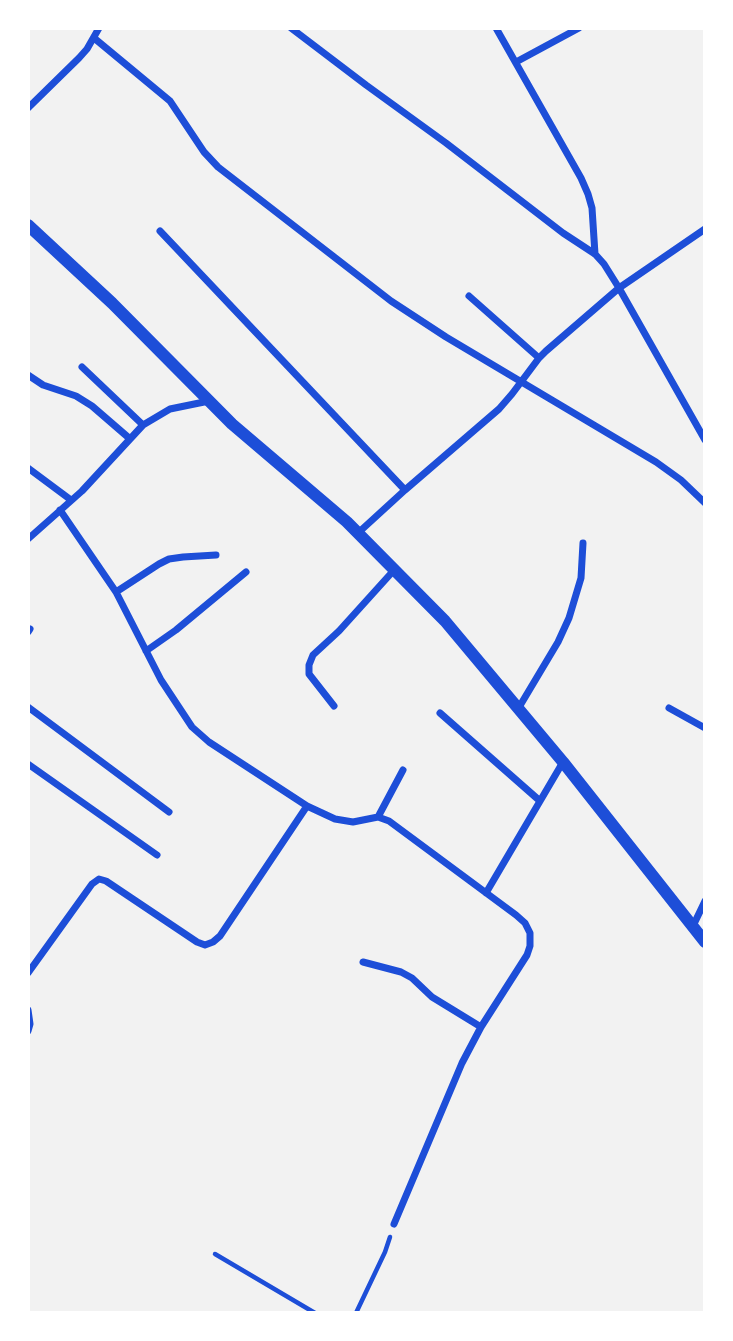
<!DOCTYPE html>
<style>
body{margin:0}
#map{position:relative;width:733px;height:1341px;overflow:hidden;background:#f2f2f2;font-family:Helvetica,sans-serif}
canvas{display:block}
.frame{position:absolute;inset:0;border:30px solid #fff;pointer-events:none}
</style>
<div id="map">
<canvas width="733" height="1341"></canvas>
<div class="frame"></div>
</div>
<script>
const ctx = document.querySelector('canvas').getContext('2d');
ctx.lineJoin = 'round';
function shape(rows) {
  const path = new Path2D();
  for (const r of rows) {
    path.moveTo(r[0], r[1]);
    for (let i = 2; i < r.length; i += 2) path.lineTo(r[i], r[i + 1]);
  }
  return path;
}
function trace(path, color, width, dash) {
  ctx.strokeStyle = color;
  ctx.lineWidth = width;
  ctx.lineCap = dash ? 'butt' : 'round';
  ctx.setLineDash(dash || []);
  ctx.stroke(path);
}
trace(shape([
 [215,1254,315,1313],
 [356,1313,385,1252,390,1237]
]), '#1d4ed8', 4.5);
trace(shape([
 [291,28,366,85,446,143,563,233,595,254,604,264,619,288,705,440],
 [496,28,581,178,588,194,592,208,595,254],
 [94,38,170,101,204,152,218,167,391,301,446,337,656,462,681,480,705,503],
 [516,62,579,28],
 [28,108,79,58,87,49,99,28],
 [160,231,405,490],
 [469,296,539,358],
 [82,367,143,425],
 [28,375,43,385,76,396,92,406,129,438],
 [28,468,71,500],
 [60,510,116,592,161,680,192,727,209,742,307,806,335,819,353,822,378,817,389,821,516,915,525,923,530,933,530,946,527,955,481,1027,462,1063,394,1224],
 [358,533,405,490,499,409,512,394,539,358,546,351,619,288,705,229],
 [28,539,82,491,143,425,170,409,209,401],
 [116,592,159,564,169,559,183,557,216,555],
 [28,632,30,629],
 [146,651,176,630,246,572],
 [334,706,309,674,309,665,313,655,339,631,395,569],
 [28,707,169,812],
 [669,708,705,728],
 [518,709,558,642,569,618,581,578,583,543],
 [440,713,540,801],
 [28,764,157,855],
 [378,817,403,770],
 [486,893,563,762],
 [693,926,705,901],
 [363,962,401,972,412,978,432,997,481,1027],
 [28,973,92,884,99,879,106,881,197,942,205,945,213,942,220,936,307,806],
 [28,1010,30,1024,28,1031]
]), '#1d4ed8', 7);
trace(shape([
 [28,225,112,303,232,424,347,522,445,621,563,762,705,942]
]), '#1d4ed8', 12);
</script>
